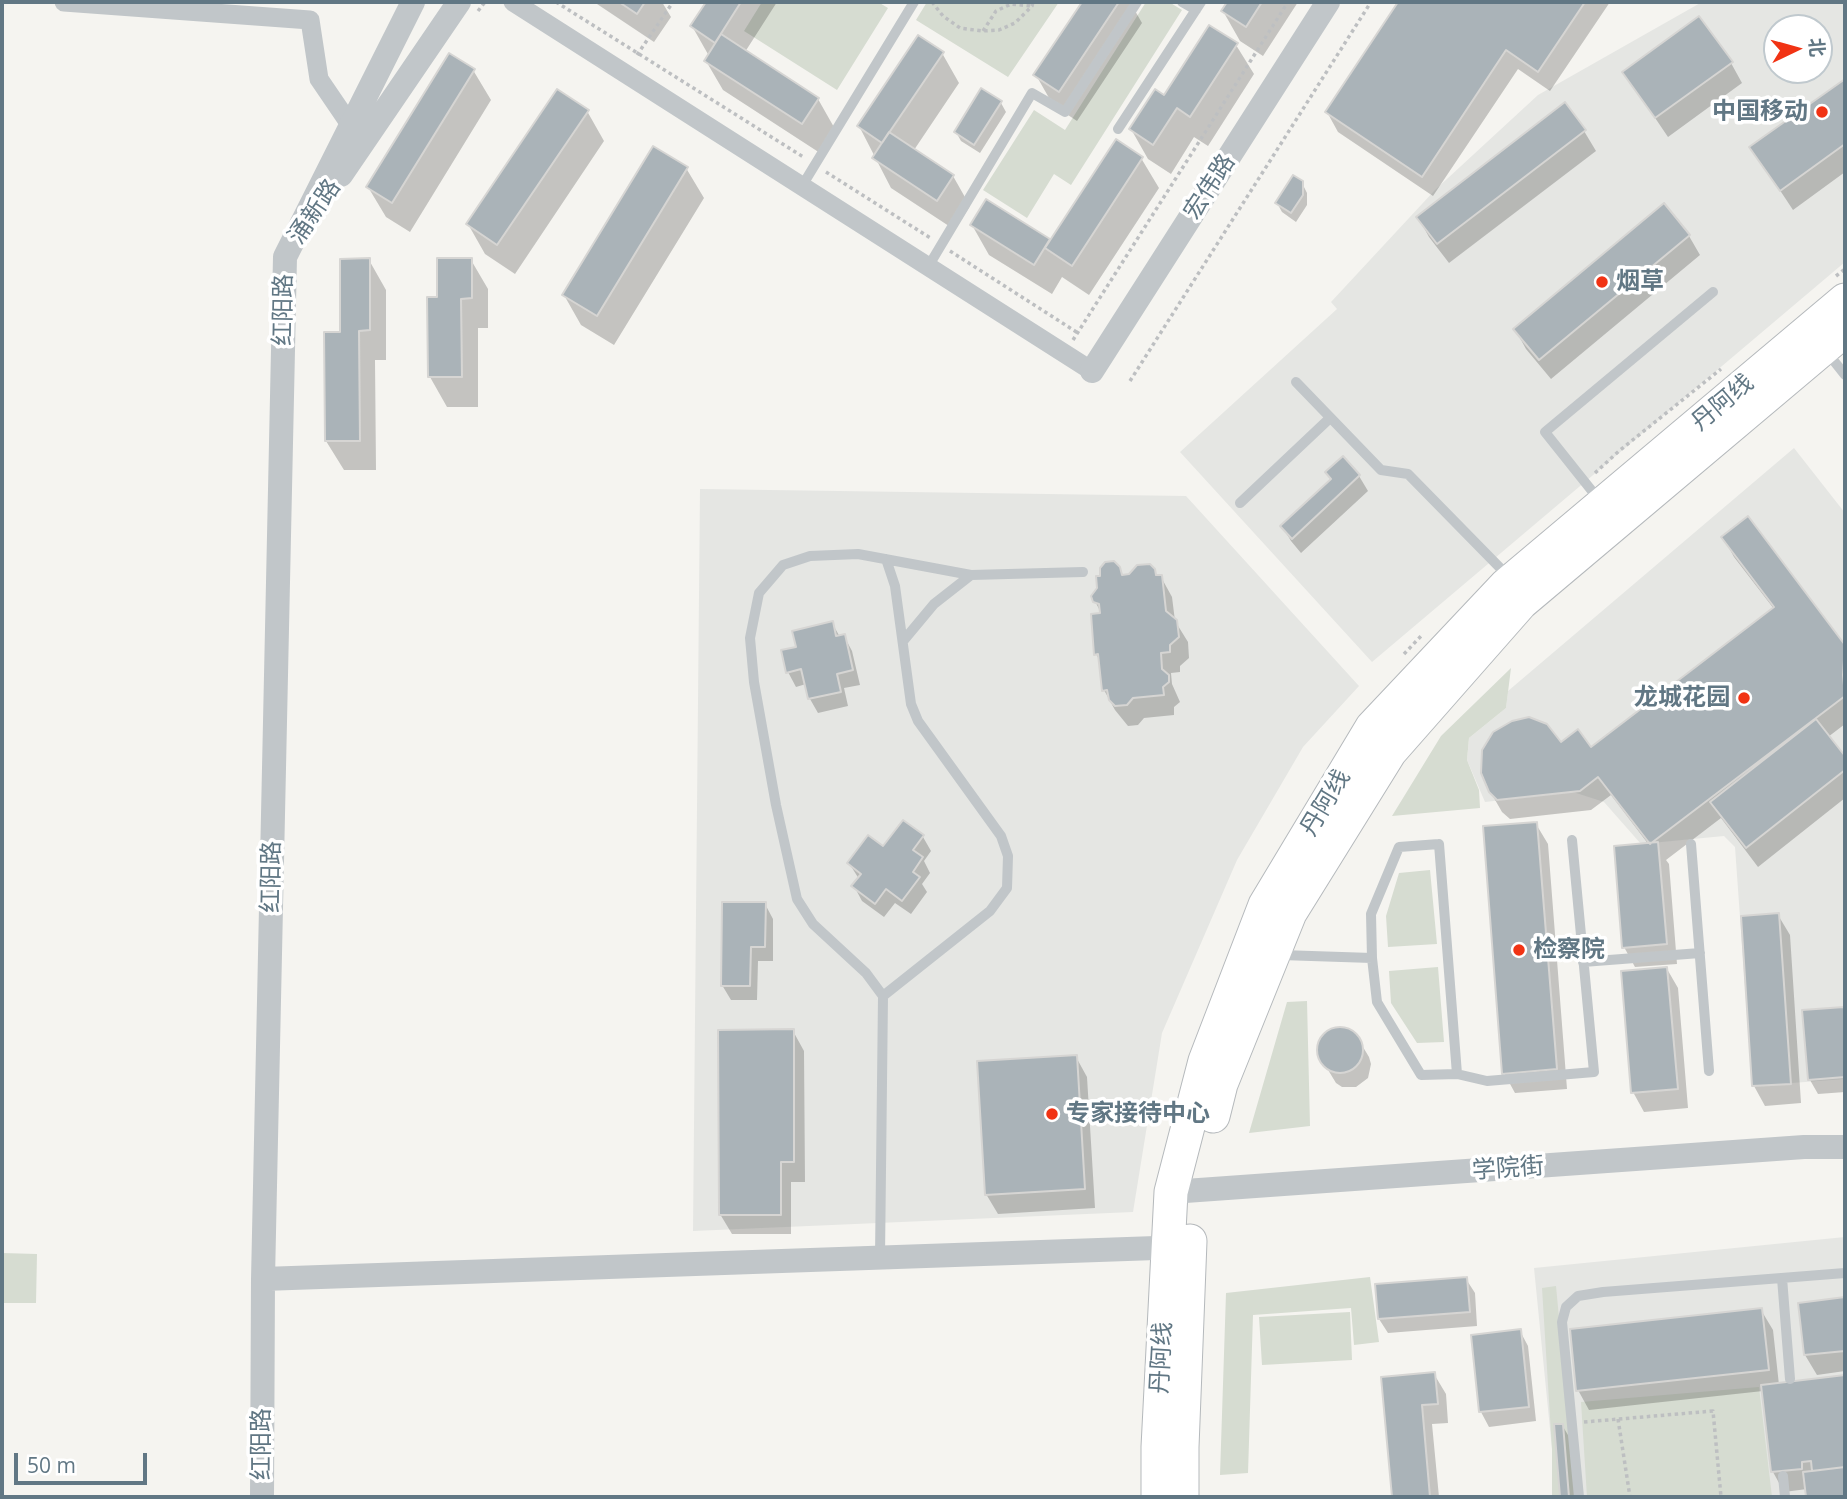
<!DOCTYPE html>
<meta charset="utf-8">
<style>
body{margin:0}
#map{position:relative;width:1847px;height:1499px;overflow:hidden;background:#f5f4f0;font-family:"Open Sans","Noto Sans SC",sans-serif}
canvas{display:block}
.frame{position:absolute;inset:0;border:4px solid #617784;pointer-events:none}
.north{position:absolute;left:1763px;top:14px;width:70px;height:70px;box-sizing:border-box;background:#fff;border:2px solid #c0c9ce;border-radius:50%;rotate:85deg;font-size:19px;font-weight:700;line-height:28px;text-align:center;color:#617784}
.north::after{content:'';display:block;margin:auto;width:24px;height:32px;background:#f13314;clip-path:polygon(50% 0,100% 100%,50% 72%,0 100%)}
.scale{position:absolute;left:14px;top:1453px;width:133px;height:32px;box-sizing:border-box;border:4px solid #617784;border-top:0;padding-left:9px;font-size:21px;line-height:24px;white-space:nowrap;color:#617784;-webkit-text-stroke:5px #fff;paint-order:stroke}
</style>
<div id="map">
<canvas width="1847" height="1499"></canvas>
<div class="frame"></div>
<div class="north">北</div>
<div class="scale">50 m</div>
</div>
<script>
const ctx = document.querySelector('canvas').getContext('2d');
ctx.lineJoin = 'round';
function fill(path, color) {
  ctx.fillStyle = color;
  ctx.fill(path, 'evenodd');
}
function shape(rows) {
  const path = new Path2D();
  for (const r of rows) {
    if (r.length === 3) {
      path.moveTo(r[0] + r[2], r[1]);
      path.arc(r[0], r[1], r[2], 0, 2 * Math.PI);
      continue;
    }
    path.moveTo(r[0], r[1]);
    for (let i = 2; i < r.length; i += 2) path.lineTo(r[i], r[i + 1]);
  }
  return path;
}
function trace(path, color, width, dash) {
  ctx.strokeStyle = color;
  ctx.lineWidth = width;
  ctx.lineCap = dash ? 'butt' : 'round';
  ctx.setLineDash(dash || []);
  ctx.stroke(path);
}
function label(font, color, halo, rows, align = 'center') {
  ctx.font = font + ' "Open Sans","Noto Sans SC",sans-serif';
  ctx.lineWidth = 7;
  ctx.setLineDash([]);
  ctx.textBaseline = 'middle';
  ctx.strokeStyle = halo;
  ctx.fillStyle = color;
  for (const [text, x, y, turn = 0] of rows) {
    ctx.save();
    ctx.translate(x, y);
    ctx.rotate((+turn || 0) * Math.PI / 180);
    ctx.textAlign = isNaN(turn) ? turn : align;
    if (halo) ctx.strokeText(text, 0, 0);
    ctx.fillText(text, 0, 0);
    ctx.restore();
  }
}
fill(shape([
 [1702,2,1845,2,1845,262,1372,662,1180,452,1337,309,1331,302,1435,190,1538,95],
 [1777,28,1819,28,1819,70,1777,70],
 [1794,448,1845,513,1845,1079,1752,1086,1735,847,1724,836,1641,844,1604,802,1573,792,1485,802,1467,760,1469,738,1506,708,1508,691],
 [700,489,1186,496,1359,686,1303,747,1237,860,1162,1033,1133,1212,693,1231],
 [1845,1237,1845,1497,1552,1497,1552,1449,1534,1268]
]), '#e5e6e3');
fill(shape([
 [762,2,878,2,888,8,837,90,744,31],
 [927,2,1059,2,1008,77,916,20],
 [1146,2,1169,2,1182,10,1071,185,1054,174,1027,218,983,190,1034,110,1065,130],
 [1511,668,1506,708,1469,738,1467,760,1479,790,1480,808,1392,816,1441,736],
 [1430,870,1437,944,1388,947,1386,916,1399,873],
 [1438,967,1444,1042,1417,1043,1391,1003,1389,971],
 [1307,1001,1310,1126,1249,1133,1287,1002],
 [2,1253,37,1254,36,1303,2,1303],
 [1370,1277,1379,1342,1354,1345,1351,1308,1253,1315,1248,1473,1220,1475,1226,1293],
 [1556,1286,1576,1497,1552,1497,1552,1449,1542,1288],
 [1350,1312,1352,1360,1262,1365,1259,1317],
 [1759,1387,1772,1497,1587,1497,1581,1402]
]), '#d6dcd1');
fill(shape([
 [594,2,662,2,671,17,654,42],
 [708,2,777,2,745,52,818,99,835,129,820,153,723,90,706,61,709,56,692,26],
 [1084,2,1130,2,1142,23,1077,121,1053,105,1036,75],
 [1229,2,1298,2,1263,56,1240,41,1223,11],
 [1400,2,1610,2,1550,91,1518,69,1433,196,1338,132,1327,112],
 [1236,45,1254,74,1208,146,1194,137,1171,174,1148,159,1131,129,1164,97],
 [942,53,959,83,914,150,953,176,970,206,955,230,891,188,859,126],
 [1731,63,1742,83,1668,137,1624,72],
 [473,70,491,100,410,232,386,217,368,187],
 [1845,81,1845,172,1793,210,1752,148],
 [1001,103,1006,112,980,153,961,141,956,132],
 [587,111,604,141,515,274,485,254,468,224],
 [1584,131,1596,151,1449,263,1429,237,1418,217],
 [1141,158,1159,188,1089,295,1062,277,1052,294,989,255,972,225,986,202,1051,242],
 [686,168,704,198,614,345,581,325,564,295],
 [1302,183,1307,193,1307,205,1296,222,1282,212,1277,203],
 [1689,236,1700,255,1551,379,1526,349,1515,329],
 [369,260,386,290,386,360,375,360,376,470,344,470,326,441,342,334],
 [471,260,488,289,488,328,478,328,478,407,447,407,430,377,429,298,439,298],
 [1343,458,1359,476,1368,491,1301,553,1291,541,1282,526,1332,480,1327,473],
 [1747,518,1845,647,1845,724,1828,737,1845,759,1845,798,1758,867,1721,818,1666,860,1669,864,1677,964,1635,967,1624,947,1649,845,1611,795,1591,810,1510,819,1502,812,1490,791,1561,745,1591,749,1774,609,1734,557,1723,537],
 [1119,568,1124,577,1154,570,1158,577,1161,577,1172,597,1175,621,1188,642,1189,658,1180,666,1180,672,1171,673,1172,684,1180,702,1174,707,1174,715,1144,718,1138,725,1128,726,1115,710,1104,690,1101,663,1096,654,1102,615,1095,601],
 [832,623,840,637,844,636,852,651,860,685,844,688,848,706,818,713,810,699,806,684,796,687,788,672,798,648],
 [904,822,923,837,931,851,924,861,930,873,922,884,927,892,911,914,895,903,884,917,862,901,854,886,859,879,849,863,884,849],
 [1536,824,1548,844,1567,1089,1515,1093,1504,1073],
 [765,904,773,919,773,961,758,961,757,1000,731,1000,722,985],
 [1778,915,1790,935,1801,1103,1765,1106,1754,1086],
 [1667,969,1678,988,1688,1108,1644,1112,1633,1092],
 [1843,1009,1845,1092,1818,1094,1810,1080],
 [1336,1028,1351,1031,1360,1042,1369,1057,1371,1064,1368,1078,1356,1087,1342,1087,1336,1083,1319,1055,1320,1041,1324,1035],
 [793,1031,804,1051,805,1182,791,1182,791,1234,732,1234,720,1214],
 [1076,1057,1087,1077,1095,1208,998,1214,986,1194],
 [1466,1279,1475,1293,1477,1326,1388,1333,1379,1319],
 [1845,1299,1845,1371,1817,1375,1805,1355,1800,1304],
 [1761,1310,1773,1330,1779,1385,1845,1377,1845,1497,1807,1497,1807,1489,1784,1492,1773,1472,1763,1391,1589,1410,1578,1390],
 [1520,1331,1528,1346,1536,1421,1489,1427,1481,1412,1473,1336],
 [1434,1374,1446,1394,1448,1423,1432,1424,1439,1497,1394,1497,1383,1379],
 [1562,1425,1571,1440,1576,1497,1562,1497,1556,1426]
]), '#0003');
const building = shape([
 [619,2,645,2,637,14,619,2],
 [706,2,741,2,715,43,690,26,706,2],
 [1082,2,1119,2,1059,92,1033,75,1082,2],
 [1227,2,1262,2,1246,27,1221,11,1227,2],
 [1398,2,1585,2,1538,72,1506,50,1422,177,1325,112,1398,2],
 [1699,16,1733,62,1655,118,1622,72,1699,16],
 [1209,25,1238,43,1190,117,1177,108,1153,145,1129,129,1155,89,1164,95,1209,25],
 [721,34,819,98,802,124,704,61,721,34],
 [918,35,944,52,882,143,857,126,918,35],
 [449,53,475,69,392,203,366,187,449,53],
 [1845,79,1845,144,1780,191,1749,147,1845,79],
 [981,88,1002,101,974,145,954,132,981,88],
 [557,89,589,110,497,245,466,224,557,89],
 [1565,102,1586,130,1437,244,1416,217,1565,102],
 [889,132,954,175,937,201,872,158,889,132],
 [1116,139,1143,157,1072,266,1045,248,1116,139],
 [653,146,688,167,597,316,562,295,653,146],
 [1293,175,1303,181,1303,195,1291,213,1275,203,1293,175],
 [986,199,1050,239,1034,265,970,225,986,199],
 [1664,203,1690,235,1539,360,1513,329,1664,203],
 [370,258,370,330,359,331,360,441,325,441,324,332,340,332,340,259,370,258],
 [437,258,472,258,472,298,461,299,462,377,428,377,427,297,437,297,437,258],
 [1343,456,1360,475,1292,539,1280,526,1331,479,1325,472,1343,456],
 [1748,516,1845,645,1843,675,1845,696,1650,844,1598,777,1580,791,1497,800,1489,792,1481,773,1482,750,1493,732,1512,721,1529,717,1547,724,1561,742,1578,729,1591,747,1774,607,1721,537,1748,516],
 [1114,561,1120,567,1122,575,1129,574,1137,565,1150,564,1155,569,1156,575,1162,575,1166,611,1177,620,1179,637,1170,645,1170,652,1161,653,1162,669,1169,675,1169,682,1163,687,1164,695,1133,698,1127,705,1115,706,1109,700,1107,690,1102,691,1098,654,1094,655,1091,614,1100,613,1099,604,1093,602,1091,596,1097,588,1096,576,1100,576,1100,568,1105,562,1114,561],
 [833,621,836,636,845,634,853,670,837,674,841,692,808,699,801,669,786,673,781,650,796,647,792,631,833,621],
 [1816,719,1845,756,1845,770,1746,848,1710,802,1816,719],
 [903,820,924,835,913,850,923,857,913,872,920,877,902,901,886,889,875,904,851,886,861,874,847,863,868,835,883,846,903,820],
 [1537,822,1557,1069,1502,1074,1483,826,1537,822],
 [1658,842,1667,944,1622,948,1614,846,1658,842],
 [722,902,766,902,765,947,751,947,750,986,721,986,722,902],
 [1779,913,1791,1084,1752,1086,1741,916,1779,913],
 [1667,967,1678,1089,1631,1093,1621,971,1667,967],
 [1844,1007,1845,1077,1808,1080,1802,1010,1844,1007],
 [1340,1050,23],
 [794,1029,794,1162,781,1162,781,1215,719,1215,718,1030,794,1029],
 [1077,1055,1085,1189,985,1195,977,1061,1077,1055],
 [1467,1277,1470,1312,1378,1319,1375,1284,1467,1277],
 [1845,1297,1845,1351,1804,1355,1798,1303,1845,1297],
 [1762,1308,1769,1370,1576,1391,1570,1329,1762,1308],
 [1521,1329,1529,1407,1479,1412,1471,1335,1521,1329],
 [1435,1372,1438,1404,1422,1405,1430,1497,1392,1497,1381,1377,1435,1372],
 [1845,1375,1845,1467,1812,1471,1811,1461,1802,1462,1802,1469,1771,1472,1761,1385,1845,1375],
 [1554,1424,1563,1424,1569,1497,1560,1497,1554,1424],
 [1845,1467,1845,1497,1806,1497,1803,1472,1845,1467]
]);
fill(building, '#aab3b8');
trace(building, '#d6d5d3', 2);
const trunk = shape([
 [1213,1116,1221,1084,1290,913,1390,752,1521,603,1845,330],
 [1158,1497,1158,1447,1171,1192,1205,1061,1265,905,1372,727,1505,586,1845,300],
 [1182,1497,1182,1447,1190,1241]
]);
trace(trunk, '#b5b9bc', 35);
trace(shape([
 [556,2,805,158],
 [932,2,943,16,960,28,982,31,999,30,1015,23,1032,6,1033,2],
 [478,11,485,2],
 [983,31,996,11,1011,4,1032,6],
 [637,55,673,2],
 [826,172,932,239],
 [950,251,1078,333],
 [1836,276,1845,269],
 [1073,340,1288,2],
 [1130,381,1371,2],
 [1595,473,1619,451,1721,369],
 [1404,654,1423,634],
 [1618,1419,1630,1497],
 [1584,1422,1713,1411,1721,1497]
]), '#bdbfc1', 3.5, [3.5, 3.5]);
trace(shape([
 [1182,2,1196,10],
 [1118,129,1201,2],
 [802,186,914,2],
 [928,267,1032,93,1065,112,1137,2],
 [1826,351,1845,375],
 [1296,382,1381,470,1408,474,1509,577],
 [1600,501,1545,432,1713,292],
 [1240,503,1330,418],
 [904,640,934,604,971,575],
 [1439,844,1457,1074,1421,1075,1377,1002,1372,958,1371,914,1399,847,1439,844],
 [1691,844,1709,1071],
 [1281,955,1372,958],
 [1583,962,1700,953],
 [883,996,990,911,1007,888,1008,856,1001,836,918,721,911,704,895,586,886,559],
 [1457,1074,1487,1081,1594,1072,1572,840],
 [880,1257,883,996,866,973,813,924,797,899,776,805,754,682,750,638,759,593,783,565,810,556,858,554,971,575,1083,572],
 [1782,1278,1790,1379],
 [1783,1476,1785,1497],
 [1579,1497,1562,1322,1566,1307,1578,1296,1603,1292,1845,1273]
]), '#c1c6c9', 10);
trace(shape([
 [64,2,310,20,319,79,351,126],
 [513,2,1092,371]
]), '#c1c6c9', 19);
trace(shape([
 [341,175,459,2],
 [1092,371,1328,2],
 [1171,1192,1804,1147,1845,1147],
 [263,1279,1185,1247],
 [262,1497,263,1279,285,257,413,2]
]), '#c1c6c9', 24);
trace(trunk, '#fff', 33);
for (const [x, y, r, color] of [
 [1822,112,7,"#f13314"],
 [1602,282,7,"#f13314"],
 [1744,698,7,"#f13314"],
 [1519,950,7,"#f13314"],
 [1052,1114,7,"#f13314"]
]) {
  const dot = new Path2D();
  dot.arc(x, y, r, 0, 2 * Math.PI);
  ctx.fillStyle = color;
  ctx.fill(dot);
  trace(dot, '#fff', 2.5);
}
label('bold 24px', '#617784', '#fff', [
 ["中国移动",1808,112,"right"],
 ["烟草",1616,282],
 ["龙城花园",1730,698,"right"],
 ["检察院",1533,950],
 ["专家接待中心",1066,1114]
], 'left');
label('24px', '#617784', '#fff', [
 ["宏伟路",1210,187,-57],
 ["涌新路",315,212,-56],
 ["红阳路",284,310,-89],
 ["丹阿线",1723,403,-40],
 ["丹阿线",1326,803,-59],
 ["红阳路",272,877,-89],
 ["学院街",1508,1169,-4],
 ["丹阿线",1162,1358,-87],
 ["红阳路",262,1444,-90]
]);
</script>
